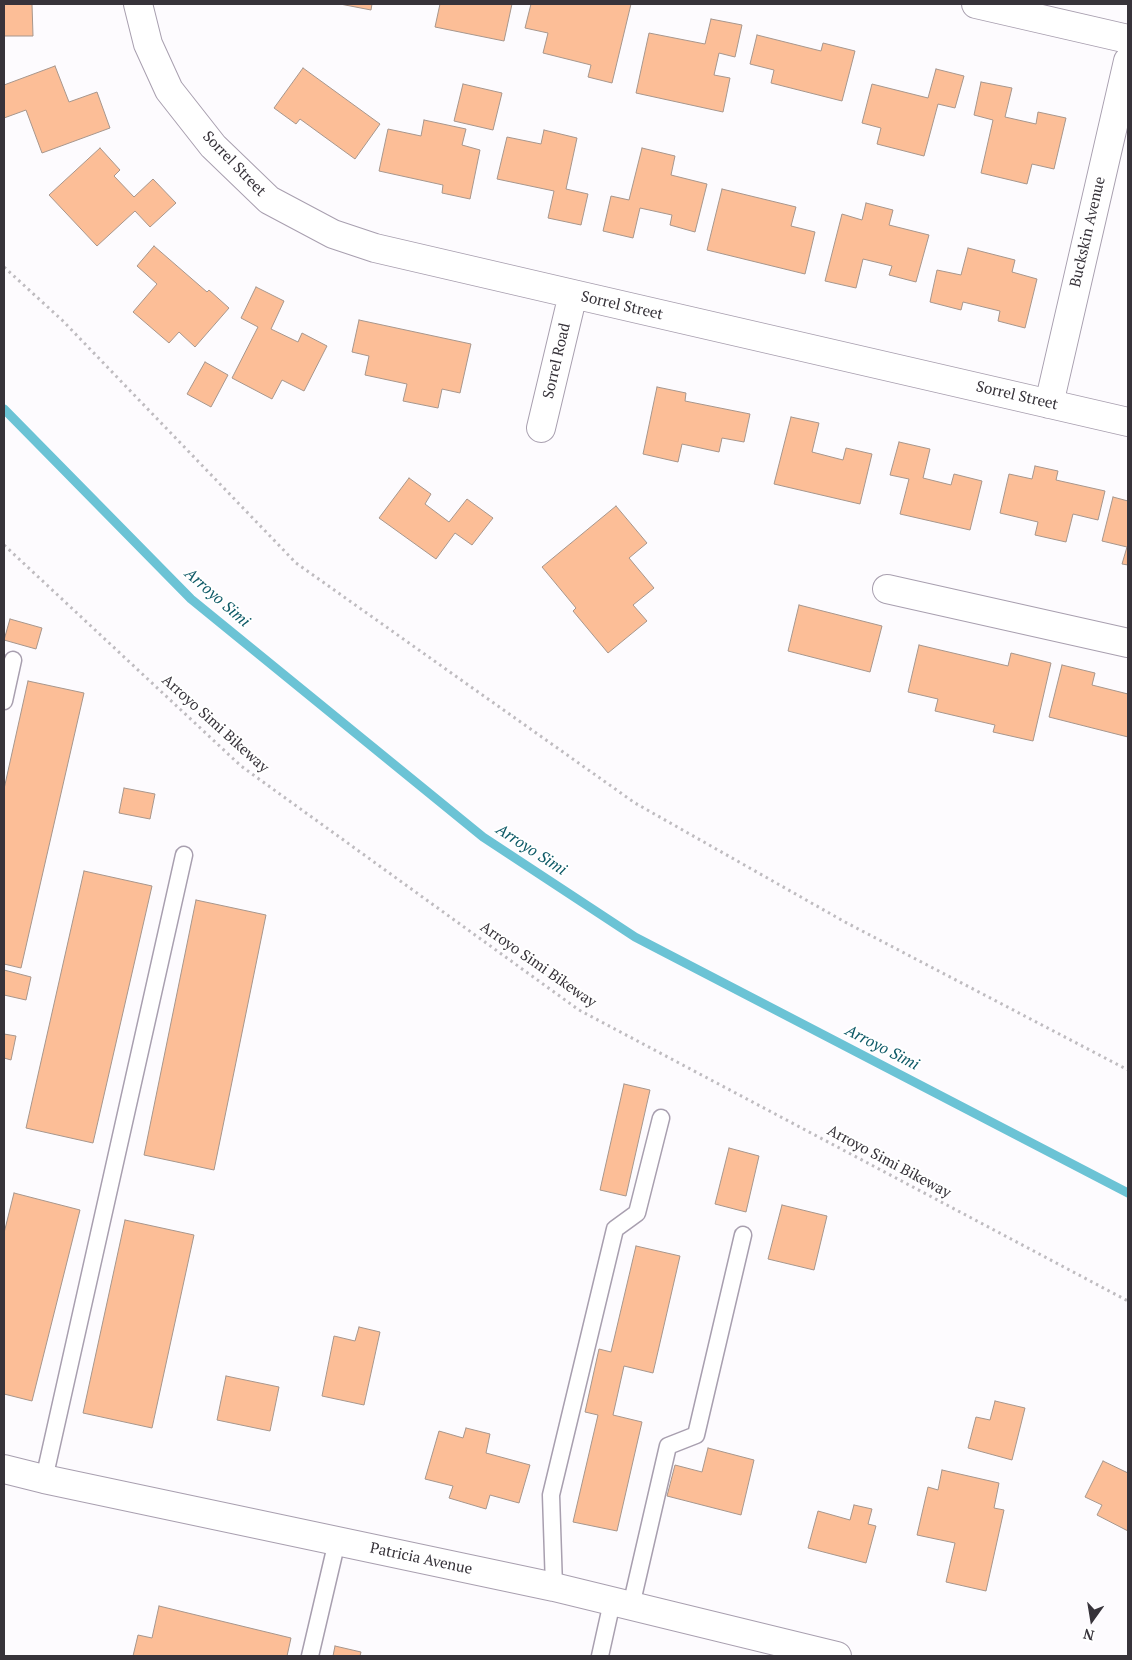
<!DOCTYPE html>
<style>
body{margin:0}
#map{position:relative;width:1132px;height:1660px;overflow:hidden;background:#fdfbfe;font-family:"PT Serif",serif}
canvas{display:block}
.frame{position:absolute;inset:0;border:5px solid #37333a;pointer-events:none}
.north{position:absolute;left:1067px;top:1595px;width:50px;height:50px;-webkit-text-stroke:4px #fff;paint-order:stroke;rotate:193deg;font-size:14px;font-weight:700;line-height:20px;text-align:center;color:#37333a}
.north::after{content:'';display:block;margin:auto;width:18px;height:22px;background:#37333a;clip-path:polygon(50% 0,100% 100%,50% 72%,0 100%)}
</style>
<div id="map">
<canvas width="1132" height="1660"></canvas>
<div class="frame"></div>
<div class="north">N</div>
</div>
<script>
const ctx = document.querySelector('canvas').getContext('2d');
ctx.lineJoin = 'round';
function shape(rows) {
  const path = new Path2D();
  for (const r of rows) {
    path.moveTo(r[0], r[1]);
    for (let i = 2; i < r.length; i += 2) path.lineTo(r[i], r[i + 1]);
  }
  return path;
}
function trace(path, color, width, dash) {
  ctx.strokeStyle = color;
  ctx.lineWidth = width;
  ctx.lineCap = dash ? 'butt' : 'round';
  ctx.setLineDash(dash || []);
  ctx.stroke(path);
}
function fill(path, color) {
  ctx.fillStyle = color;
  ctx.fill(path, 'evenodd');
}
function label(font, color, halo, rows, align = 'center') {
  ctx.font = font + ' "PT Serif",serif';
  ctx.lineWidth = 4;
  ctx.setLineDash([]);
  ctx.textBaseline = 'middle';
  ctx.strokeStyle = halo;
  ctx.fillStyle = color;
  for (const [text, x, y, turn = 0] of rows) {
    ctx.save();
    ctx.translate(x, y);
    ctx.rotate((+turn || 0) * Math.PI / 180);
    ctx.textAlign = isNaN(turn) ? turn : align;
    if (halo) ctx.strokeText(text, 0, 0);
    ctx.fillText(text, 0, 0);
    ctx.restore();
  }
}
trace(shape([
 [4,409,191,599,483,837,635,937,1128,1193]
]), '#6bc3d5', 9);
const building = shape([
 [4,4,32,4,33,36,4,36,4,4],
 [340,4,372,4,371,10,340,4],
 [440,4,512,4,504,41,435,27,440,4],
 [531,4,631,4,612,83,588,77,591,65,543,53,548,33,525,28,531,4],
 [711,19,742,25,735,57,719,53,714,75,730,78,723,112,636,93,649,33,705,44,711,19],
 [757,35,821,51,823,43,855,51,842,101,771,83,774,70,750,64,757,35],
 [55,66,69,102,97,92,110,128,42,153,26,110,4,118,4,85,55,66],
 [303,68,380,124,355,159,300,119,296,124,274,108,303,68],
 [936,69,964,76,955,108,938,104,924,156,877,144,881,128,862,123,872,84,928,98,936,69],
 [981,82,1012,88,1005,117,1036,124,1038,112,1066,118,1054,169,1032,164,1027,184,981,173,993,120,974,115,981,82],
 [463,84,502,93,493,130,454,121,463,84],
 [424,120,466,129,462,145,480,150,470,199,442,193,443,185,379,171,388,129,421,136,424,120],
 [544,130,577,138,566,189,588,194,581,225,548,218,554,191,497,179,507,137,541,144,544,130],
 [100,148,120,170,114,176,134,197,153,179,176,203,150,227,135,211,97,246,49,195,100,148],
 [642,148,675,156,671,175,707,184,695,232,670,225,672,215,640,208,633,238,603,231,611,196,629,200,642,148],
 [722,189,796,207,791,226,815,232,805,274,707,250,722,189],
 [866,203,893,210,889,225,929,235,916,282,889,275,892,266,863,259,856,288,825,281,842,214,862,220,866,203],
 [154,246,207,292,209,290,229,308,195,347,179,332,169,343,133,312,157,284,137,266,154,246],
 [968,248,1015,260,1012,272,1037,279,1025,328,998,321,1000,311,963,302,961,310,930,302,937,270,961,275,968,248],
 [256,287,284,301,271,329,298,342,302,333,327,346,304,391,282,380,272,399,232,378,258,327,241,318,256,287],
 [359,320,471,344,460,393,442,389,438,408,403,401,407,384,365,375,369,356,352,352,359,320],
 [205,362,228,375,211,407,187,394,205,362],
 [657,387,686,393,685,401,750,414,744,442,722,438,719,452,682,444,678,462,643,454,657,387],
 [791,417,819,423,812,452,843,460,846,448,872,454,860,504,774,484,791,417],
 [899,442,930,449,923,478,951,485,954,474,982,481,970,530,900,514,909,479,890,475,899,442],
 [1035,466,1058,471,1056,480,1105,491,1098,520,1073,514,1066,542,1035,535,1038,522,1000,513,1009,474,1032,479,1035,466],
 [409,478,431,494,425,504,449,522,467,499,493,518,472,545,455,533,436,559,379,518,409,478],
 [1113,497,1128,501,1128,565,1122,564,1127,547,1102,541,1113,497],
 [616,506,647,543,629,558,654,588,633,605,647,621,608,653,573,611,576,608,542,567,616,506],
 [799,605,882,626,870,672,788,651,799,605],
 [10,619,42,628,36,649,4,640,10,619],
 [919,645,1008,666,1011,653,1051,663,1033,741,993,732,995,725,935,711,938,699,908,692,919,645],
 [1062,665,1095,673,1092,685,1128,694,1128,737,1049,717,1062,665],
 [28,681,84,693,21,968,4,964,4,789,28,681],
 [124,788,155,794,150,819,119,813,124,788],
 [84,871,152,886,93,1143,26,1128,84,871],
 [196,900,266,915,214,1170,144,1155,196,900],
 [4,970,31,977,26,1000,4,995,4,970],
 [4,1034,16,1036,11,1060,4,1058,4,1034],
 [624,1084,650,1090,626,1196,600,1190,624,1084],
 [729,1148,759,1156,746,1212,715,1204,729,1148],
 [14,1193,80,1210,32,1401,4,1394,4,1233,14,1193],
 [782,1205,827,1216,814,1270,768,1259,782,1205],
 [125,1220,194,1235,152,1428,83,1413,125,1220],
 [636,1246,680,1256,653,1373,624,1366,613,1415,642,1422,617,1531,573,1522,598,1415,585,1412,599,1349,611,1352,636,1246],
 [359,1327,380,1332,364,1405,322,1396,334,1336,355,1341,359,1327],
 [226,1376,279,1387,270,1431,217,1420,226,1376],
 [995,1401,1025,1408,1012,1460,968,1448,976,1417,990,1420,995,1401],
 [466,1428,490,1434,486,1453,530,1465,519,1503,490,1495,486,1509,449,1498,453,1486,425,1479,439,1431,463,1438,466,1428],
 [708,1448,754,1460,741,1515,667,1496,675,1465,702,1472,708,1448],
 [1103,1461,1128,1473,1128,1531,1097,1515,1102,1505,1085,1497,1103,1461],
 [942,1470,999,1483,994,1508,1004,1510,986,1591,946,1582,955,1543,917,1535,928,1487,938,1490,942,1470],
 [854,1505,872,1509,868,1524,876,1526,866,1563,808,1548,818,1511,850,1520,854,1505],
 [159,1606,291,1638,287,1656,133,1656,138,1635,152,1638,159,1606],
 [335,1646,361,1652,360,1656,333,1656,335,1646]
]);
fill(building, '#fcbe97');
trace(building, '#a7968c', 1);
const service = shape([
 [4,701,13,660],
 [44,1479,184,855],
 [554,1587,551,1495,615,1229,637,1213,661,1118],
 [631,1606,668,1446,696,1435,743,1235],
 [310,1656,337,1541],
 [600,1656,612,1602]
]);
const minor = shape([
 [138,4,148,44,169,90,213,146,269,200,333,234,375,248,573,294,1128,422],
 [976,4,1128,39],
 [1049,404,1128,61],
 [541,428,573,294],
 [887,589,1128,643]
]);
const tertiary = shape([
 [4,1469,44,1479,554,1587,837,1656]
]);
trace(service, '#a89faf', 19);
trace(minor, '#a89faf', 30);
trace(tertiary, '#a89faf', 30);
trace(shape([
 [4,267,63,321,296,563,635,803,845,922,1128,1070],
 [4,545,241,766,579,1010,1128,1301]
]), '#bfbcc0', 3, [2.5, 4]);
trace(service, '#fff', 16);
trace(minor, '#fff', 28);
trace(tertiary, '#fff', 28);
label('15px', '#37333a', '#fff', [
 ["Sorrel Street",234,164,46],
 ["Buckskin Avenue",1088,232,-77],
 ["Sorrel Street",622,306,13],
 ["Sorrel Road",557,361,-77],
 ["Sorrel Street",1017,396,13],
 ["Arroyo Simi Bikeway",215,724,42],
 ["Arroyo Simi Bikeway",538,965,35],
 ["Arroyo Simi Bikeway",889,1162,28],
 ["Patricia Avenue",421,1559,12]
]);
label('italic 16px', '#0e5a67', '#fff', [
 ["Arroyo Simi",217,598,41],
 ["Arroyo Simi",531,850,33],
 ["Arroyo Simi",882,1048,27]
]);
</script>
